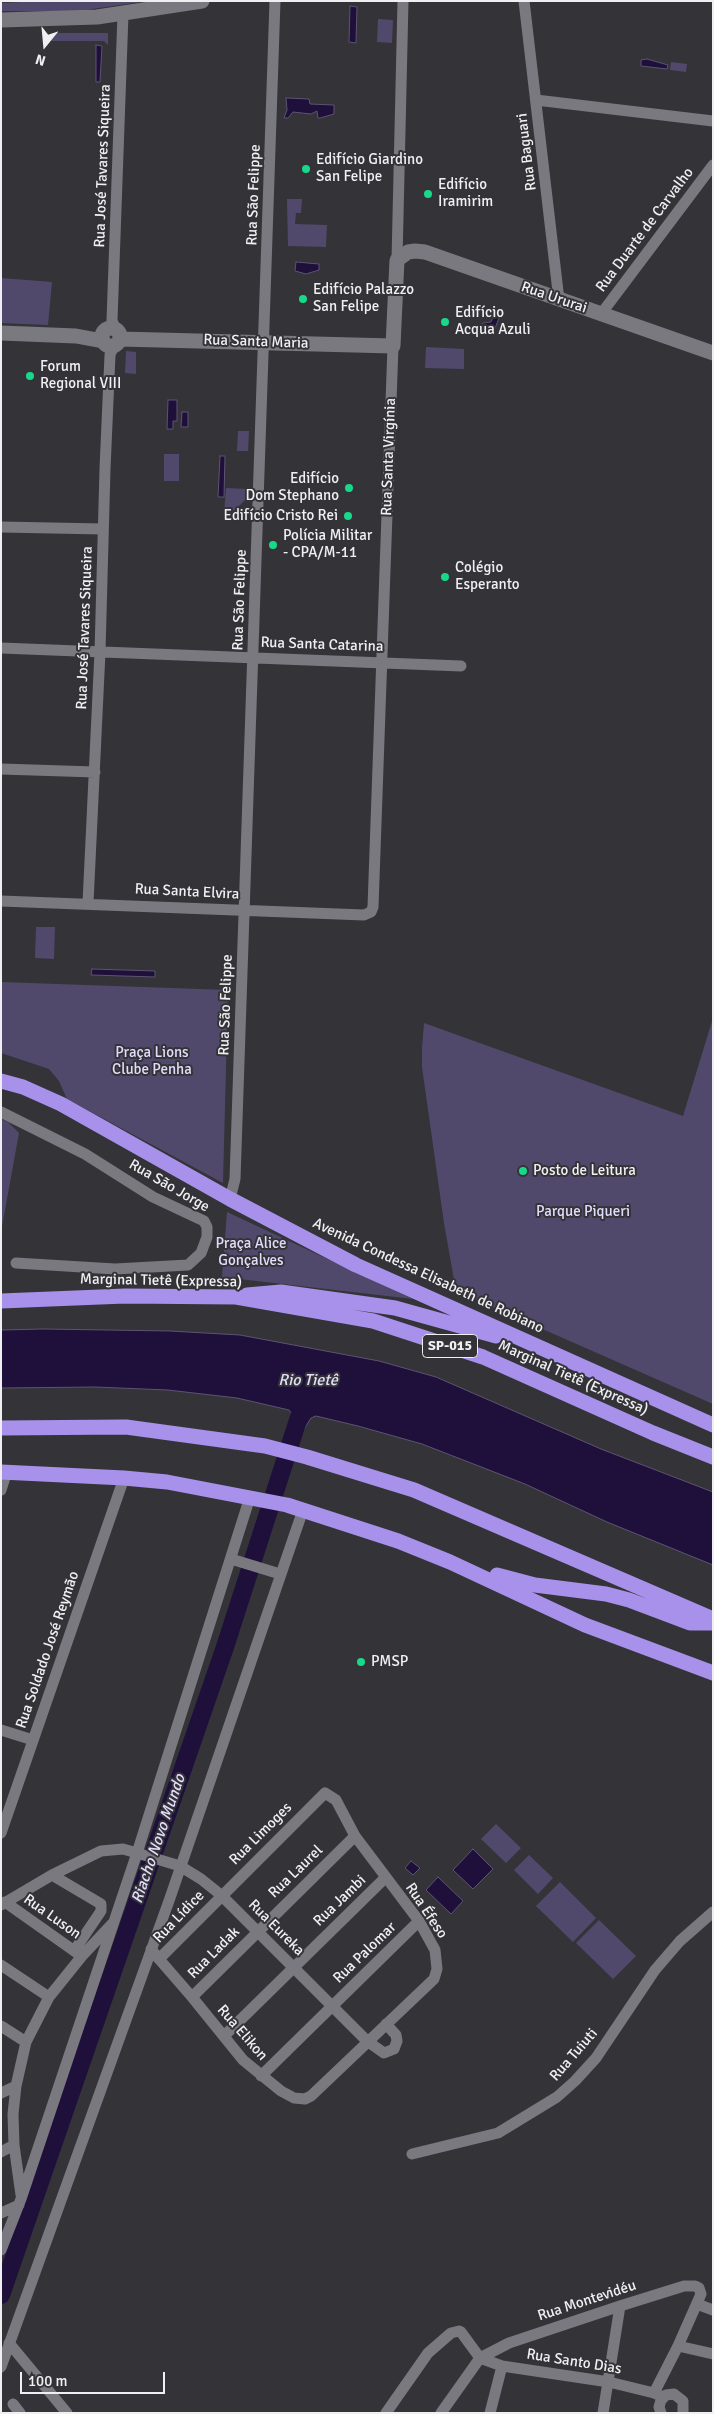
<!DOCTYPE html>
<meta charset="utf-8">
<style>
body{margin:0}
#map{position:relative;width:714px;height:2414px;overflow:hidden;background:#343338;font-family:Signika,sans-serif}
canvas{display:block}
.frame{position:absolute;inset:0;border:2px solid #f0f0f3;pointer-events:none}
.north{position:absolute;left:20px;top:20px;width:50px;height:50px;-webkit-text-stroke:4px #343338;paint-order:stroke;rotate:197deg;font-size:14px;font-weight:700;line-height:20px;text-align:center;color:#f0f0f3}
.north::after{content:'';display:block;margin:auto;width:18px;height:22px;background:#f0f0f3;clip-path:polygon(50% 0,100% 100%,50% 72%,0 100%)}
.scale{position:absolute;left:20px;top:2372px;width:145px;height:22px;box-sizing:border-box;border:2px solid #f0f0f3;border-top:0;padding-left:6px;font-size:15px;line-height:18px;white-space:nowrap;color:#f0f0f3;-webkit-text-stroke:4px #343338;paint-order:stroke}
</style>
<div id="map">
<canvas width="714" height="2414"></canvas>
<div class="frame"></div>
<div class="north">N</div>
<div class="scale">100 m</div>
</div>
<script>
const ctx = document.querySelector('canvas').getContext('2d');
ctx.lineJoin = 'round';
function fill(path, color) {
  ctx.fillStyle = color;
  ctx.fill(path, 'evenodd');
}
function shape(rows) {
  const path = new Path2D();
  for (const r of rows) {
    if (r.length === 3) {
      path.moveTo(r[0] + r[2], r[1]);
      path.arc(r[0], r[1], r[2], 0, 2 * Math.PI);
      continue;
    }
    path.moveTo(r[0], r[1]);
    for (let i = 2; i < r.length; i += 2) path.lineTo(r[i], r[i + 1]);
  }
  return path;
}
function trace(path, color, width, dash) {
  ctx.strokeStyle = color;
  ctx.lineWidth = width;
  ctx.lineCap = dash ? 'butt' : 'round';
  ctx.setLineDash(dash || []);
  ctx.stroke(path);
}
function label(font, color, halo, rows, align = 'center') {
  ctx.font = font + ' Signika,sans-serif';
  ctx.lineWidth = 4;
  ctx.setLineDash([]);
  ctx.textBaseline = 'middle';
  ctx.strokeStyle = halo;
  ctx.fillStyle = color;
  for (const [text, x, y, turn = 0] of rows) {
    ctx.save();
    ctx.translate(x, y);
    ctx.rotate((+turn || 0) * Math.PI / 180);
    ctx.textAlign = isNaN(turn) ? turn : align;
    if (halo) ctx.strokeText(text, 0, 0);
    ctx.fillText(text, 0, 0);
    ctx.restore();
  }
}
fill(shape([
 [42,1,148,1,78,11,1,11,1,3],
 [378,19,393,20,392,43,377,42],
 [52,33,108,33,108,45,104,41,51,41],
 [671,62,687,64,686,72,670,70],
 [287,199,302,199,301,213,296,213,295,224,327,225,326,247,288,246],
 [1,278,52,282,48,325,1,323],
 [426,347,464,349,464,369,425,368],
 [126,351,136,352,136,374,125,373],
 [238,431,249,431,248,451,237,451],
 [164,454,179,454,179,481,164,481],
 [226,488,247,489,246,499,231,514,224,514],
 [36,927,55,927,54,959,35,958],
 [1,982,228,990,223,1183,67,1099,59,1081,49,1069,1,1053],
 [713,1018,713,1404,456,1291,444,1223,422,1067,422,1048,424,1023,683,1116],
 [1,1119,8,1122,19,1133,1,1232],
 [227,1212,413,1299,222,1277],
 [496,1824,521,1848,506,1863,481,1839],
 [529,1855,553,1878,538,1894,514,1870],
 [560,1882,596,1918,573,1942,536,1906],
 [599,1920,636,1956,613,1979,576,1943]
]), '#51496c');
const water = shape([
 [350,6,357,7,356,43,349,42,350,6],
 [96,45,102,46,100,82,96,82,96,45],
 [647,59,668,65,667,69,641,66,641,60,647,59],
 [286,98,309,99,310,104,334,105,334,114,320,118,318,118,317,111,311,114,293,112,288,118,284,118,287,110,286,98],
 [296,262,319,264,319,270,306,274,295,271,296,262],
 [493,317,499,318,494,331,478,329,483,323,491,322,493,317],
 [168,400,177,400,177,421,173,421,173,429,167,429,168,400],
 [182,412,188,412,188,427,181,427,182,412],
 [220,456,225,456,224,497,218,497,220,456],
 [92,969,155,971,155,977,91,975,92,969],
 [43,1329,170,1331,240,1335,379,1361,436,1377,601,1449,713,1492,713,1565,607,1522,525,1484,422,1444,358,1426,316,1416,311,1418,296,1442,285,1438,292,1414,289,1410,237,1398,168,1390,95,1387,1,1388,1,1330,43,1329],
 [473,1849,493,1869,473,1889,453,1870,473,1849],
 [411,1861,420,1868,413,1875,405,1868,411,1861],
 [438,1877,463,1901,451,1914,426,1890,438,1877]
]);
fill(water, '#1f103b');
trace(water, '#5e5372', 1);
trace(shape([
 [1,2295,225,1647,299,1417]
]), '#1f103b', 18);
trace(shape([
 [524,1,559,300],
 [536,100,713,121],
 [397,260,403,1],
 [601,314,713,165],
 [115,329,112,320,123,14],
 [1,527,103,529],
 [1,648,461,666],
 [1,769,95,772],
 [1,901,364,915,371,912,373,907,393,346],
 [88,903,100,652,105,469,110,355,114,345],
 [1,1112,85,1154,153,1197,204,1221,207,1227,207,1237,201,1253,188,1265,115,1269,16,1263],
 [230,1199,235,1179,275,1],
 [1,1490,7,1471],
 [231,1559,280,1574],
 [1,1730,33,1740],
 [1,1833,124,1478],
 [52,1875,101,1904,101,1911,74,1951],
 [5,1902,80,1955],
 [1,1905,52,1875,101,1851,123,1849,137,1853,180,1866,201,1879,221,1895,367,2041,384,2053,394,2049,397,2041,396,2035,386,2024],
 [151,1949,159,1959,192,1997,243,2060,281,2091,294,2098,305,2099,311,2096,434,1979,437,1969,435,1950,419,1921,355,1836,336,1800,325,1793,159,1959],
 [1,1965,49,1997],
 [192,1997,355,1836],
 [1,2026,26,2042],
 [224,2036,385,1878],
 [261,2076,419,1921],
 [1,2093,16,2086],
 [1,2152,14,2145],
 [412,2154,498,2133,557,2097,575,2081,596,2058,655,1970,680,1941,713,1912],
 [21,2195,14,2145,13,2114,16,2086,26,2042,49,1997,82,1956,112,1924],
 [1,2213,19,2205],
 [1,2250,21,2199,137,1853,250,1497],
 [697,2304,713,2310],
 [9,2343,67,2413],
 [678,2346,713,2354],
 [480,2358,502,2366,609,2382,654,2393,663,2397],
 [1,2367,170,1898,303,1510],
 [13,2404,20,2413],
 [386,2413,428,2353,451,2333,459,2331,461,2332,480,2358],
 [441,2413,480,2358,509,2343,620,2306,684,2286,695,2286,699,2288,701,2294,678,2346,654,2393],
 [490,2413,502,2366],
 [603,2413,620,2306],
 [661,2413,659,2407,661,2400,666,2395,674,2394,683,2401,683,2413]
]), '#7a797f', 11);
trace(shape([
 [1,20,97,17,202,1],
 [111,337,9],
 [1,333,76,336,103,341],
 [120,339,393,346,397,260,408,252,415,251,425,252,713,353]
]), '#7a797f', 15);
trace(shape([
 [1,1081,23,1087,61,1104,230,1199,356,1265,713,1425],
 [247,1295,281,1292,395,1308,496,1336],
 [1,1301,125,1296,236,1297,373,1321,483,1357,653,1433,713,1457],
 [1,1428,126,1427,265,1446,307,1457,414,1490,713,1619],
 [1,1472,124,1478,167,1482,287,1505,398,1541,450,1562,585,1625,713,1673],
 [497,1575,535,1585,606,1594,629,1600,690,1623,713,1623]
]), '#a791ea', 15);
for (const [x, y, r, color] of [
 [306,169,5,"#18d989"],
 [428,194,5,"#18d989"],
 [303,299,5,"#18d989"],
 [445,322,5,"#18d989"],
 [30,376,5,"#18d989"],
 [349,488,5,"#18d989"],
 [348,516,5,"#18d989"],
 [273,545,5,"#18d989"],
 [445,577,5,"#18d989"],
 [523,1171,5,"#18d989"],
 [361,1662,5,"#18d989"]
]) {
  const dot = new Path2D();
  dot.arc(x, y, r, 0, 2 * Math.PI);
  ctx.fillStyle = color;
  ctx.fill(dot);
  trace(dot, '#343338', 2);
}
for (const [x, y, w] of [
 [450,1346,55]
]) {
  const box = new Path2D();
  box.roundRect(x - w / 2, y - 11.5, w, 23, 4);
  ctx.fillStyle = '#343338';
  ctx.fill(box);
  trace(box, '#f0f0f3', 1);
}
label('bold 14px', '#f0f0f3', null, [
 ["SP-015",450,1346]
]);
label('15px', '#f0f0f3', '#343338', [
 ["Rua Baguari",527,152,-97],
 ["Rua José Tavares Siqueira",103,166,-88],
 ["Rua São Felippe",254,195,-88],
 ["Rua Duarte de Carvalho",645,230,-53],
 ["Rua Ururai",554,298,19],
 ["Rua Santa Maria",256,342,2],
 ["Rua Santa Virgínia",389,457,-88],
 ["Rua São Felippe",240,600,-88],
 ["Rua José Tavares Siqueira",85,628,-88],
 ["Rua Santa Catarina",322,645,2],
 ["Rua Santa Elvira",187,892,3],
 ["Rua São Felippe",226,1005,-88],
 ["Rua São Jorge",169,1186,30],
 ["Avenida Condessa Elisabeth de Robiano",428,1276,25],
 ["Marginal Tietê (Expressa)",161,1281,1],
 ["Marginal Tietê (Expressa)",573,1378,24],
 ["Rua Soldado José Reymão",48,1650,-71],
 ["Rua Limoges",261,1834,-45],
 ["Rua Laurel",296,1872,-44],
 ["Rua Jambi",340,1901,-44],
 ["Rua Éfeso",426,1911,56],
 ["Rua Luson",52,1917,35],
 ["Rua Lídice",179,1917,-46],
 ["Rua Eureka",276,1928,45],
 ["Rua Ladak",214,1953,-45],
 ["Rua Palomar",365,1953,-44],
 ["Rua Elikon",242,2033,49],
 ["Rua Tuiuti",574,2055,-49],
 ["Rua Montevidéu",587,2301,-18],
 ["Rua Santo Dias",574,2362,9]
]);
label('15px', '#f0f0f3', '#343338', [
 ["Edifício Giardino",316,160],
 ["San Felipe",316,177],
 ["Edifício",438,185],
 ["Iramirim",438,202],
 ["Edifício Palazzo",313,290],
 ["San Felipe",313,307],
 ["Edifício",455,313],
 ["Acqua Azuli",455,330],
 ["Forum",40,367],
 ["Regional VIII",40,384],
 ["Edifício",339,479,"right"],
 ["Dom Stephano",339,496,"right"],
 ["Edifício Cristo Rei",338,516,"right"],
 ["Polícia Militar",283,536],
 ["- CPA/M-11",283,553],
 ["Colégio",455,568],
 ["Esperanto",455,585],
 ["Posto de Leitura",533,1171],
 ["PMSP",371,1662]
], 'left');
label('15px', '#e2dcfc', '#343338', [
 ["Praça Lions",152,1053],
 ["Clube Penha",152,1070],
 ["Parque Piqueri",583,1212],
 ["Praça Alice",251,1244],
 ["Gonçalves",251,1261]
]);
label('italic 16px', '#e3dcfc', '#343338', [
 ["Rio Tietê",308,1381],
 ["Riacho Novo Mundo",159,1839,-71]
]);
</script>
